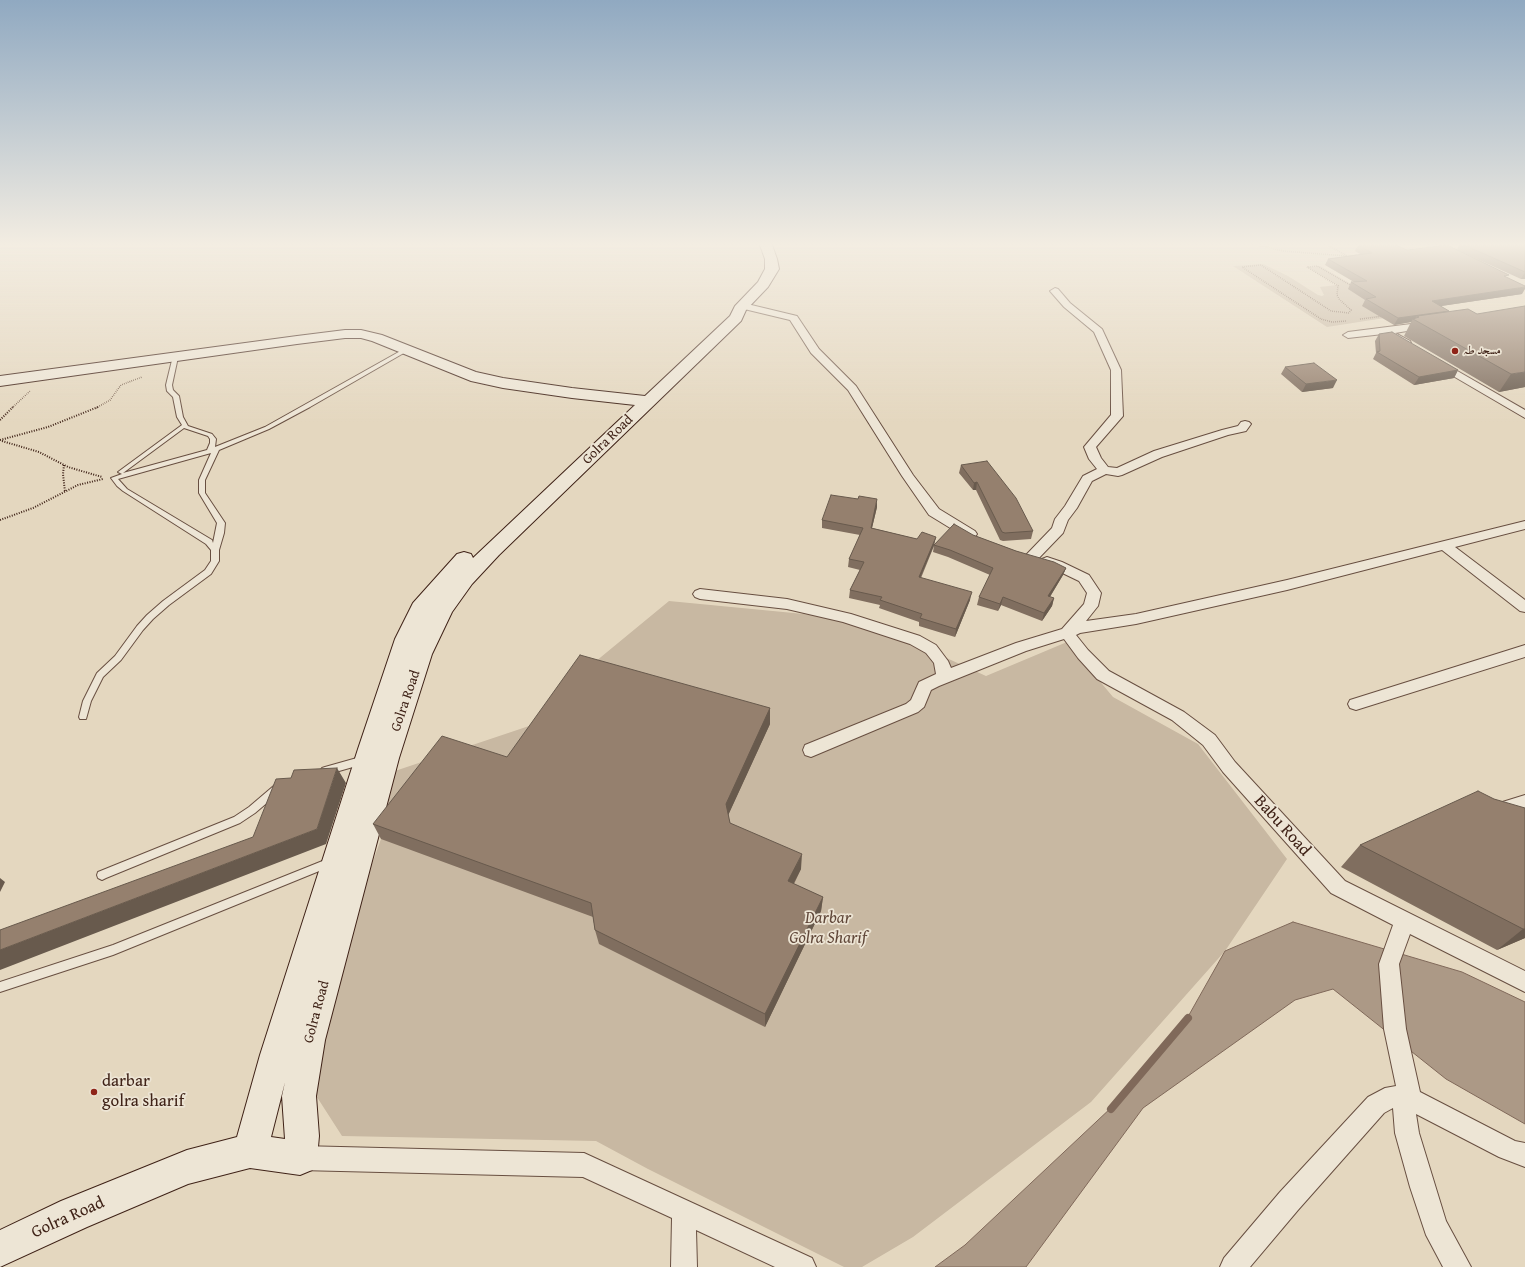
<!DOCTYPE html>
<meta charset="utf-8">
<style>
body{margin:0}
canvas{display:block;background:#e4d7bf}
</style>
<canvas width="1525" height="1267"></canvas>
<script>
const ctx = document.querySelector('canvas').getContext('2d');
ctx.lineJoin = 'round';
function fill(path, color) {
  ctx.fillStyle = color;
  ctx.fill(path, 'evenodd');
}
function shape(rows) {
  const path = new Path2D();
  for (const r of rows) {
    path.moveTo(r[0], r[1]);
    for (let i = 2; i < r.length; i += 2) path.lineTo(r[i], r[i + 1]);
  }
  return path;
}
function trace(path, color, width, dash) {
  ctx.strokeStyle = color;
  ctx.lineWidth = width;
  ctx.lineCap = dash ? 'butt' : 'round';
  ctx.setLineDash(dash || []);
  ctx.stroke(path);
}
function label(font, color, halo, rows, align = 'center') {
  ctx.font = font + ' "Gentium Book Plus",Amiri,serif';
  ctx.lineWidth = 3.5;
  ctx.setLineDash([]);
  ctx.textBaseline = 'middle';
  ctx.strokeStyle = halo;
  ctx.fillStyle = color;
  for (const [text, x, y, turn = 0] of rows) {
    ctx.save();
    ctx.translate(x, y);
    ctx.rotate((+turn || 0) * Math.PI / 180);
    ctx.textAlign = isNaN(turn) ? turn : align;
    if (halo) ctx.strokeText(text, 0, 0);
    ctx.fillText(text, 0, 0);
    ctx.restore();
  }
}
fill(shape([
 [1263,264,1288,276,1318,295,1322,296,1324,295,1320,287,1337,285,1307,267,1320,266,1404,315,1327,327,1233,266],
 [669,601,835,617,940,655,986,676,1067,642,1113,697,1198,744,1287,859,1225,951,1091,1102,913,1237,862,1267,844,1267,648,1169,596,1141,342,1136,315,1094,327,988,381,839,386,774,535,724,584,671]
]), '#c8b8a2');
const water = shape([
 [1293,922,1462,972,1525,1002,1525,1124,1446,1079,1333,989,1295,1000,1143,1108,1026,1267,935,1267,965,1245,1113,1106,1185,1022,1225,951,1293,922]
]);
fill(water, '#ac9986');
trace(water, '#80695a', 1);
trace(shape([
 [1111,1109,1188,1018]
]), '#80695a', 8);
const lane = shape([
 [404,349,409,350,310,407,269,429,219,450,205,480,205,493,225,523,224,533,219,550,219,561,211,574,169,605,153,619,143,630,121,660,103,677,91,701,86,719,80,719,79,717,83,701,97,673,115,656,137,626,147,615,163,601,205,570,211,561,211,550,206,544,123,491,117,486,111,478,122,474,118,472,182,425,177,417,173,397,167,391,166,385,173,356,178,357,172,385,173,390,179,396,183,417,188,426,212,434,216,439,215,447,265,427,404,349],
 [184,428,208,436,210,439,210,443,207,450,123,473,184,428],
 [211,453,199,480,199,493,217,523,213,543,212,540,127,489,118,479,211,453],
 [364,756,367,757,369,760,367,763,325,775,322,774,320,771,322,768,325,767,364,756],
 [279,783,282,784,284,787,282,790,255,813,240,823,106,878,102,880,98,878,97,875,98,872,234,817,249,807,276,784,279,783],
 [330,858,334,859,335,862,334,865,113,955,0,992,0,982,113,945,330,858]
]);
const street = shape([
 [1055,288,1058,289,1070,303,1102,329,1121,370,1123,416,1096,447,1101,458,1108,467,1117,468,1154,451,1222,430,1238,426,1241,422,1245,421,1249,422,1251,424,1246,431,1228,435,1162,457,1122,475,1118,476,1106,474,1092,481,1077,508,1068,520,1063,533,1036,561,1031,562,1026,561,1024,558,1026,555,1052,528,1055,519,1065,506,1083,476,1097,469,1089,459,1084,447,1111,415,1111,370,1094,332,1064,307,1050,291,1055,288],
 [743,303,797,316,819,349,856,386,913,475,939,509,975,531,977,534,975,537,970,538,965,537,929,515,902,476,848,390,811,353,790,320,740,308,738,306,743,303],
 [1427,322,1431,323,1432,325,1431,327,1395,333,1410,341,1411,343,1406,346,1383,334,1348,338,1343,335,1348,332,1427,322],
 [1440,361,1525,410,1525,418,1436,366,1435,364,1436,362,1440,361],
 [1525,521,1525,529,1455,547,1525,600,1525,612,1520,611,1442,550,1287,590,1136,624,1080,633,1076,635,1088,650,1109,671,1184,712,1215,735,1235,762,1345,881,1525,971,1525,992,1410,934,1399,964,1406,1029,1420,1092,1515,1141,1525,1143,1525,1167,1499,1157,1416,1114,1419,1133,1446,1221,1471,1267,1443,1267,1426,1235,1410,1187,1395,1133,1393,1108,1384,1113,1298,1210,1250,1267,1220,1267,1224,1258,1280,1192,1368,1097,1385,1088,1396,1086,1384,1029,1379,964,1393,925,1331,893,1223,772,1203,745,1172,720,1097,679,1078,658,1064,639,1026,651,939,686,931,690,924,707,918,712,811,757,805,755,803,750,805,745,906,704,911,700,919,682,936,674,934,663,926,653,910,644,843,622,787,609,700,599,695,597,693,594,695,591,700,589,787,599,851,614,920,636,936,645,948,661,951,668,1016,643,1062,629,1084,604,1087,593,1079,581,1052,568,1042,565,1040,562,1042,559,1047,557,1062,562,1089,575,1101,593,1098,606,1086,621,1136,614,1287,580,1525,521],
 [1525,645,1525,657,1356,710,1350,708,1348,704,1350,700,1525,645],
 [1525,795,1525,809,1502,817,1496,814,1493,809,1496,804,1525,795],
 [300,1146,584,1153,812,1258,816,1267,775,1267,696,1230,697,1267,671,1267,672,1218,583,1177,300,1170,292,1166,288,1158,292,1150,300,1146]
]);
const secondary = shape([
 [760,245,772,245,777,259,779,269,768,287,746,310,741,321,499,555,472,584,452,612,432,654,399,758,325,1040,316,1096,319,1136,317,1158,312,1170,300,1175,250,1168,188,1184,87,1227,0,1267,0,1230,61,1201,187,1150,237,1137,260,1055,358,749,395,639,413,603,457,554,464,552,471,554,473,558,635,405,572,398,503,388,471,381,372,341,361,338,345,338,297,344,0,386,0,376,297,336,345,330,361,330,382,335,476,372,503,378,572,388,645,396,730,316,735,306,758,282,765,269,765,259,760,245],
 [285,1082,282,1096,285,1139,271,1137,285,1082]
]);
trace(lane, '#684f41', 2);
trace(street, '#684f41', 2);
trace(secondary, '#3f2217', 2);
trace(shape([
 [1258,245,1283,251,1346,256],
 [1327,245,1351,258],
 [1307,267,1338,286,1337,295,1339,299,1351,310,1349,313,1331,311,1261,265,1242,267,1321,319,1332,322,1347,321],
 [1308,267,1317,266,1352,286],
 [1360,319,1383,316],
 [12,408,30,391],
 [96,408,110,400,121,385,142,377]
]), '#3f2217', 1.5, [0.5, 1.5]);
trace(shape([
 [0,420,13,407],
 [0,440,48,427,98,407],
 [2,441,39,452,68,467,102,477],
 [64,465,63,474,65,492],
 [0,520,33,508,78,485,103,479]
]), '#3f2217', 2, [1, 1.5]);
fill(lane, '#ede5d5');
fill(street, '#ede5d5');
fill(secondary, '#ede5d5');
fill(shape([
 [1358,245,1407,250,1508,278,1522,294,1441,306,1525,387,1499,392,1404,336,1411,322,1394,325,1362,306,1365,300,1348,289,1351,282,1354,282,1325,265,1328,259,1360,254,1355,251],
 [1459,245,1525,245,1525,279,1521,279,1457,250],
 [1379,334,1458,370,1454,378,1414,385,1373,359,1376,353,1375,341],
 [1285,367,1333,388,1302,392,1281,374],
 [961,465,1033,531,1031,539,1003,541,1000,540,976,490,973,490,959,473],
 [877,507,872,528,917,539,936,537,934,544,973,535,1016,551,1066,568,1063,575,1050,597,1054,598,1052,606,1042,621,1001,605,998,611,977,605,979,597,990,575,948,557,933,552,934,546,921,578,970,600,955,637,919,626,919,622,879,608,880,605,849,598,850,590,860,570,848,567,849,559,860,535,822,528,822,520],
 [770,708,770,724,728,815,730,823,801,869,794,884,823,897,821,911,765,1027,599,944,595,930,593,917,381,839,373,824,507,757],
 [1494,799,1525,938,1497,950,1341,867,1360,845]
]), '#806e5f');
fill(shape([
 [1525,272,1525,279,1521,279],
 [1525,287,1525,289,1522,294,1428,308,1432,301],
 [1449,311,1419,317,1417,316,1414,320,1413,319,1411,322,1394,325,1398,318],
 [1458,370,1454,378,1414,385,1419,377],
 [1525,372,1525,387,1499,392,1511,374],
 [1337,380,1333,388,1302,392,1306,384],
 [977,482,976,490,973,490,974,483],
 [877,499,877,507,870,536,871,528],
 [936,537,934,545,917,585,919,577],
 [1066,568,1063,575,1046,603,1048,596],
 [972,592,970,600,955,637,956,629],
 [1003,597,1001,605,998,611,1000,604],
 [1054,598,1052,606,1042,621,1044,613],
 [770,708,770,724,726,820,726,804],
 [337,768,346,783,326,844,0,970,0,950,317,829],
 [802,854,801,869,787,896,788,881],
 [0,878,5,882,0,892],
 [823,897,821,911,765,1027,765,1014],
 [1523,929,1525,929,1525,938,1497,950]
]), '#685a4d');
const building = shape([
 [1358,245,1396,245,1407,250,1447,245,1509,275,1504,276,1525,286,1525,287,1432,301,1449,311,1398,318,1366,299,1376,297,1351,282,1367,281,1328,259,1372,253,1358,245],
 [1464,245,1525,245,1525,272,1464,245],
 [1525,306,1525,372,1511,374,1413,319,1419,317,1417,316,1468,309,1477,314,1525,306],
 [1392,332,1458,370,1419,377,1377,352,1380,351,1379,334,1392,332],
 [1314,363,1337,380,1306,384,1285,367,1314,363],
 [987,461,1016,498,1033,531,1005,533,1002,532,977,482,974,483,961,465,987,461],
 [831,495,858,499,859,496,877,499,871,528,917,539,922,532,936,537,919,577,972,592,956,629,920,618,922,614,880,600,882,597,850,590,864,562,849,559,863,528,822,520,831,495],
 [954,524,973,535,1016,551,1054,562,1066,568,1048,596,1054,598,1044,613,1003,597,1000,604,979,597,993,568,950,550,934,545,954,524],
 [580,655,770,708,726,804,730,823,802,854,788,881,823,897,765,1014,595,930,591,903,373,824,442,736,507,757,580,655],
 [337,768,317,829,0,950,0,930,253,837,276,779,291,778,294,770,337,768],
 [1478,791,1494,799,1525,808,1525,929,1523,929,1360,845,1478,791]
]);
fill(building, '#95806e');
trace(building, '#685a4d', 1);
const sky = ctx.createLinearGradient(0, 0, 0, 422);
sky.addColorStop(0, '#90a9c1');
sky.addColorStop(0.58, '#f3ede2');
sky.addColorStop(1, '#f3ede200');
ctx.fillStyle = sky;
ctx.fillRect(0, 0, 1525, 422);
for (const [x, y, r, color] of [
 [1455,351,4,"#8f2418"],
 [94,1092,4,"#8f2418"]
]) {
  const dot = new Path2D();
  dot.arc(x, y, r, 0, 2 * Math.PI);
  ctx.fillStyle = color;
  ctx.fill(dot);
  trace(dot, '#ede5d5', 1.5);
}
label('12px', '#3f2217', '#ede5d5', [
 ["مسجد طہ",1463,351]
], 'left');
label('14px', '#3f2217', '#ede5d5', [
 ["Golra Road",608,440,-44],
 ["Golra Road",406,701,-71],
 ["Golra Road",317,1012,-75]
]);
label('17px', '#3f2217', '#ede5d5', [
 ["Babu Road",1282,826,48],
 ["Golra Road",68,1218,-24]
]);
label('italic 17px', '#61483a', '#ede5d5', [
 ["Darbar",828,919],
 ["Golra Sharif",828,939]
]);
label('17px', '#3f2217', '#ede5d5', [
 ["darbar",102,1082],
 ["golra sharif",102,1102]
], 'left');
</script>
